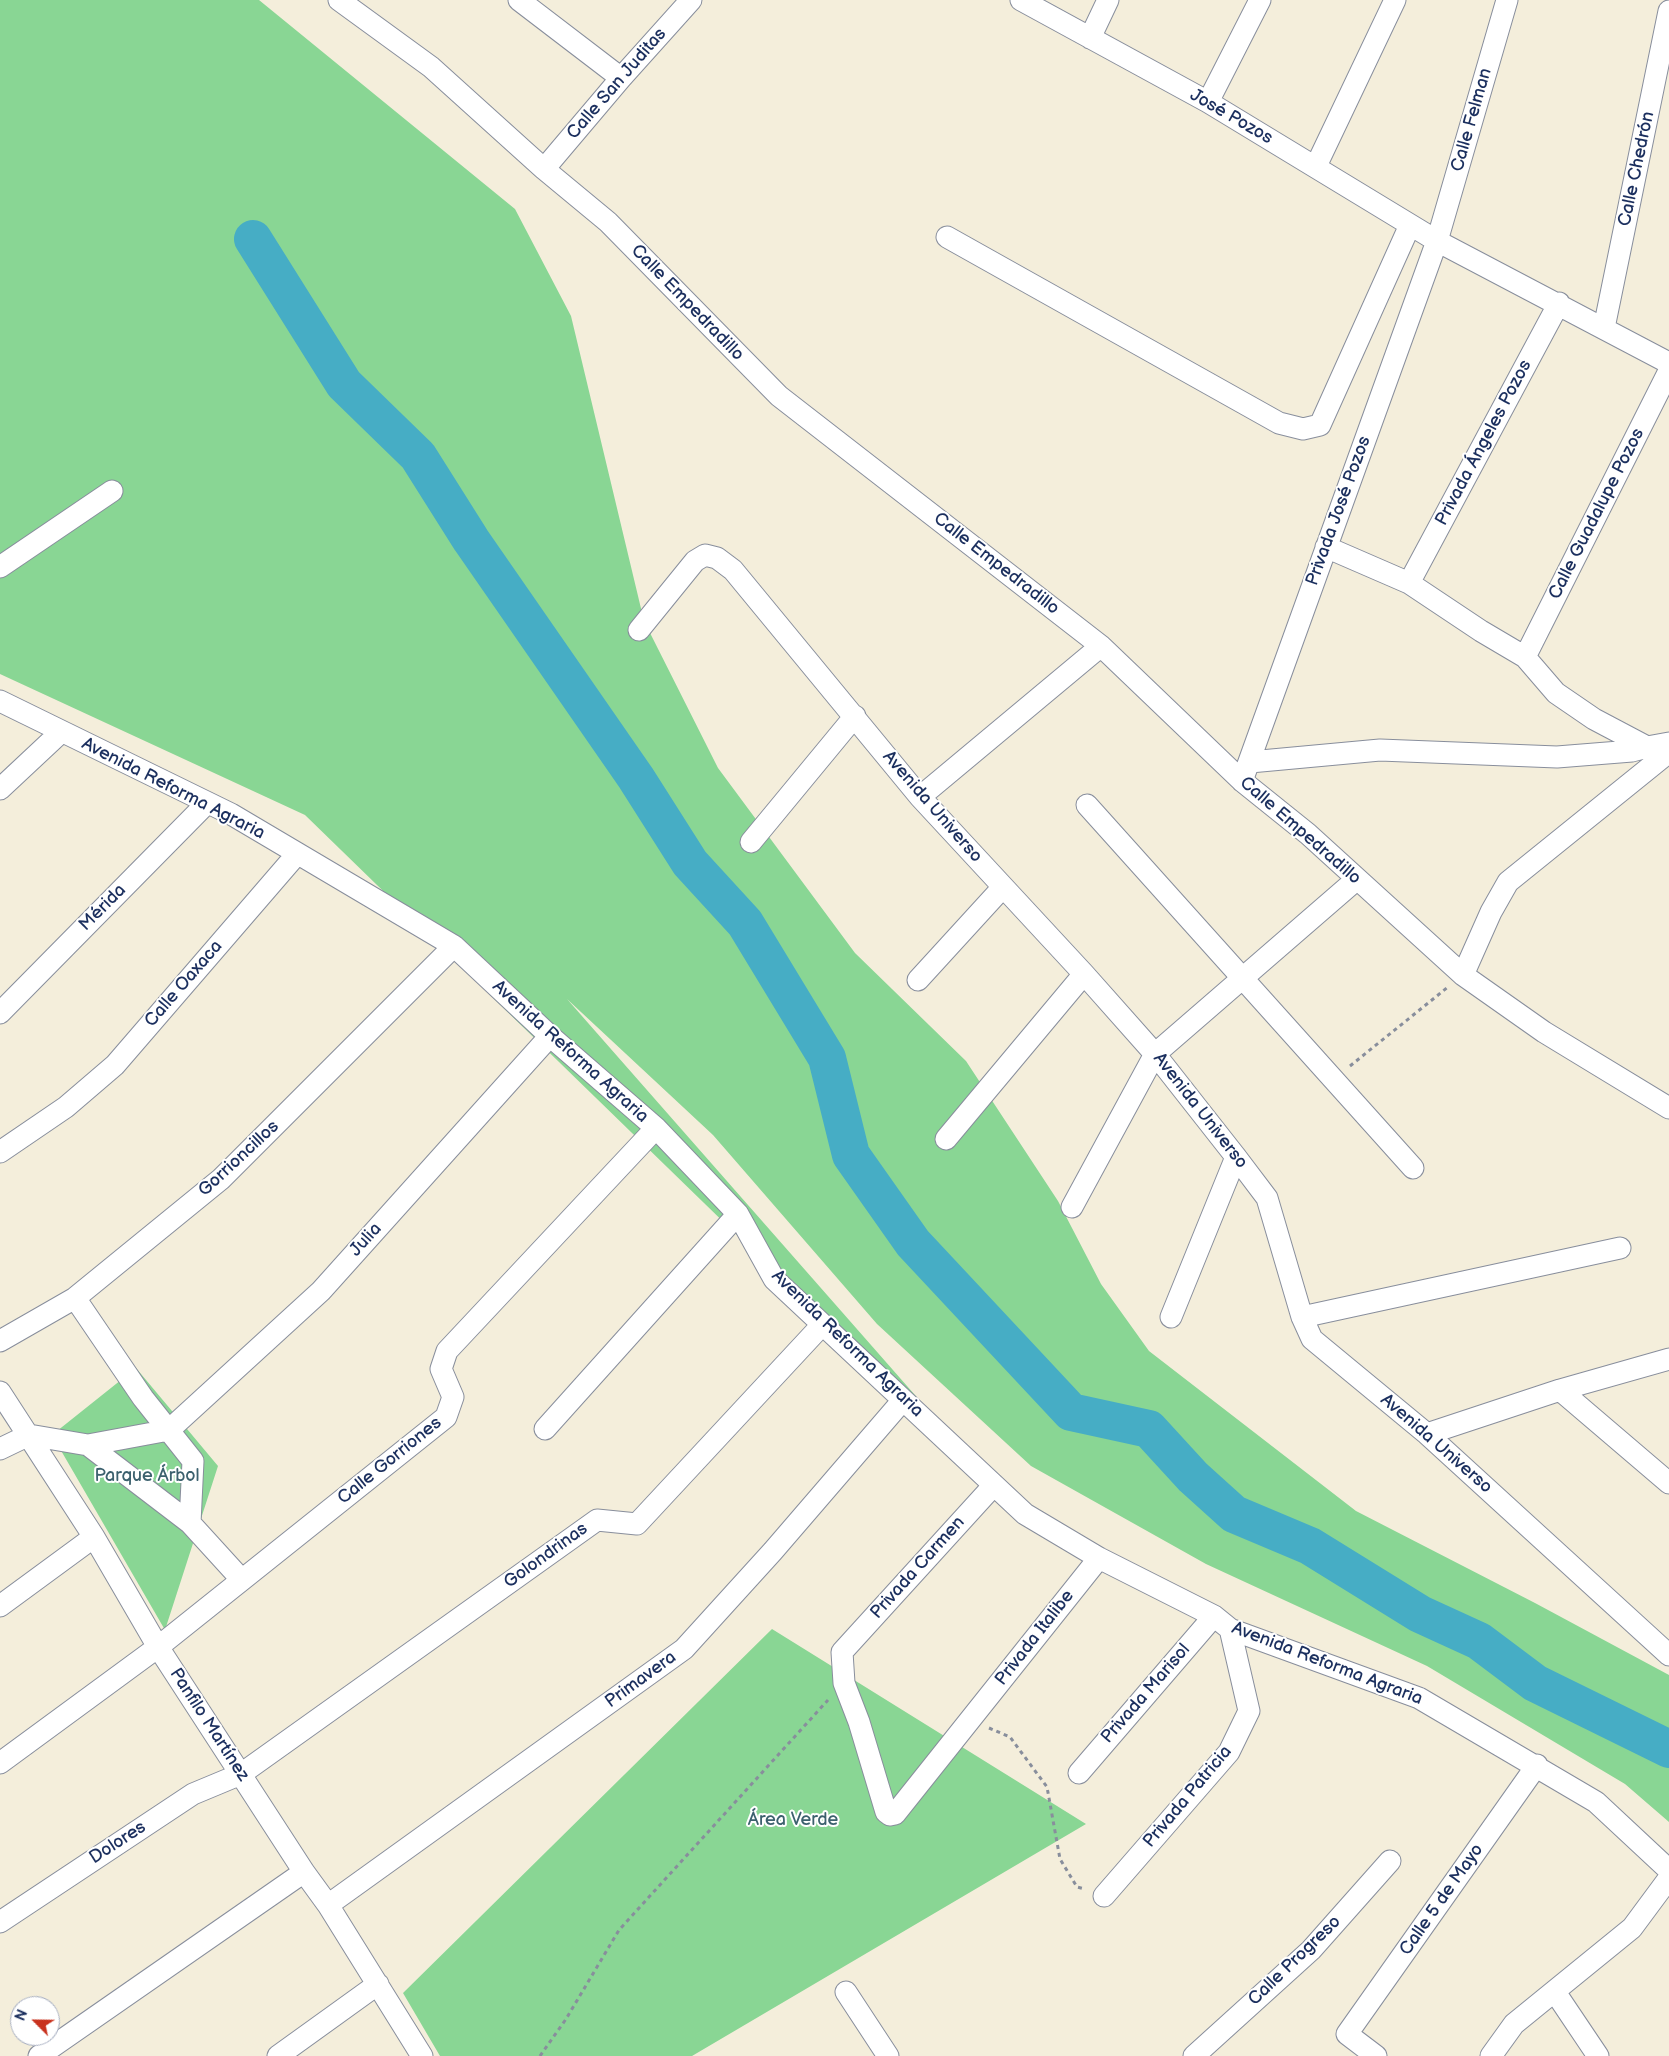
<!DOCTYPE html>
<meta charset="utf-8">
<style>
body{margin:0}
#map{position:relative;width:1669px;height:2056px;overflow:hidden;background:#f4eedb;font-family:"Balsamiq Sans",sans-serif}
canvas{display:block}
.north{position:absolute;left:10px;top:1996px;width:50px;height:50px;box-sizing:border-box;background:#fff;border:1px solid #a4acbf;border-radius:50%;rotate:293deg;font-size:14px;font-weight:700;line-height:20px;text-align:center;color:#1b2f5e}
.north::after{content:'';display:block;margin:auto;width:18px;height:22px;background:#c8321e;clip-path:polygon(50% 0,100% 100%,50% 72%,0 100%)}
</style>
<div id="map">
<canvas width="1669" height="2056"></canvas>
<div class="north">N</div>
</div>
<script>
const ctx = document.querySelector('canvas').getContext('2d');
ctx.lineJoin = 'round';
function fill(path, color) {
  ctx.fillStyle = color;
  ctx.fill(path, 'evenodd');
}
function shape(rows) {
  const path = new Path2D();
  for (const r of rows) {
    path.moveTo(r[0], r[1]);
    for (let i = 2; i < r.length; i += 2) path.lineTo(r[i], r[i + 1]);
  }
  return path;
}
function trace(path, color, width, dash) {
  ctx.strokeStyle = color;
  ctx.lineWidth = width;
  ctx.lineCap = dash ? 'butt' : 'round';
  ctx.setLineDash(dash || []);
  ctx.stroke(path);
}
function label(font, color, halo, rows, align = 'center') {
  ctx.font = font + ' "Balsamiq Sans",sans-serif';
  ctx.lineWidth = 4;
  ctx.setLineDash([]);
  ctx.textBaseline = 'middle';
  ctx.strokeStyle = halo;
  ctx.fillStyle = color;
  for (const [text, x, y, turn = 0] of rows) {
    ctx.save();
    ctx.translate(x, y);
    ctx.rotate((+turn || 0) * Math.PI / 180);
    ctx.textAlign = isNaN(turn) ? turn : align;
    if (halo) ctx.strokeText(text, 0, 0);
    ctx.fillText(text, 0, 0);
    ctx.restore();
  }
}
fill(shape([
 [0,0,259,0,515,209,571,316,644,621,718,768,855,953,966,1061,1058,1201,1101,1284,1149,1351,1356,1511,1535,1603,1669,1675,1669,1822,1625,1784,1427,1666,1206,1564,1031,1466,877,1324,713,1135,567,999,994,1485,305,815,0,674],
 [136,1368,218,1466,165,1630,52,1435],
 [772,1629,1086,1824,692,2056,440,2056,403,1993]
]), '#89d694');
trace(shape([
 [253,239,344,384,418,456,471,540,636,778,690,863,745,923,827,1058,851,1155,913,1243,1071,1412,1149,1429,1193,1477,1234,1514,1310,1546,1420,1614,1479,1641,1535,1683,1669,1749]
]), '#46adc5', 38);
const minor = shape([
 [339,0,431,67,544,169,608,222,779,396,1101,646,1242,781,1308,834,1463,975,1544,1032,1669,1108],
 [519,0,621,78],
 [1021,0,1208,102,1437,241,1669,363],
 [1090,38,1108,0],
 [1208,102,1260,0],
 [1316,166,1395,0],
 [544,169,621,78,691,0],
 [947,237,1279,423,1303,429,1320,425,1410,225],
 [1604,328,1669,11],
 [1326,547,1409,583,1481,631,1525,657,1556,693,1594,719,1647,747,1669,743],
 [0,567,112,491],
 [1409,583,1559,303],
 [639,630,695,561,705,555,717,558,733,570,920,797,1084,974,1155,1054,1236,1157,1267,1198,1302,1317,1312,1339,1427,1434,1669,1655],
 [1525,657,1669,371],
 [0,701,231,814,454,946,550,1036,656,1128,738,1214,774,1279,1025,1514,1099,1558,1214,1616,1230,1629,1419,1698,1596,1802,1669,1870],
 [1250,762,1380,750,1557,757,1632,751,1647,747],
 [1242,781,1437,241,1507,0],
 [0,789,61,732],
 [920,797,1101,646],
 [1087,805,1413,1168],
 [751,842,855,716],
 [1463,975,1491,912,1508,882,1669,752],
 [918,980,1003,887],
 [0,1013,206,804],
 [946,1139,1084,974],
 [0,1152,66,1107,115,1065,297,854],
 [1072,1207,1155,1054,1357,879],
 [75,1298,143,1398,193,1461,190,1523],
 [1171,1317,1236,1157],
 [1302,1317,1620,1248],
 [0,1341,75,1298,221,1179,454,946],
 [1560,1390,1669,1483],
 [0,1392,94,1537,158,1647,304,1872,328,1905,422,2056],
 [545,1429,738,1214],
 [1427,1434,1560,1390,1669,1359],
 [88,1445,190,1523,241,1579],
 [0,1449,29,1435,88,1445,169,1430,321,1291,550,1036],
 [994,1485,842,1652,844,1683,859,1722,886,1812,890,1815,895,1814,1099,1558],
 [0,1606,94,1537],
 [0,1763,158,1647,446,1417,453,1397,441,1369,447,1351,656,1128],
 [1079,1773,1214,1616],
 [1104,1896,1229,1752,1249,1711,1230,1629],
 [328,1905,684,1649,773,1551,903,1400],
 [0,1922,193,1794,241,1774,597,1520,637,1524,822,1325],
 [846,1992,888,2056],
 [1555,1992,1598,2056],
 [39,2056,304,1872],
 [278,2056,378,1984],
 [1194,2056,1311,1950,1390,1861],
 [1376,2056,1347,2034,1537,1765],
 [1491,2056,1514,2024,1632,1928,1669,1878]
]);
trace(minor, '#888e9c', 23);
trace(shape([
 [1350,1066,1448,987],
 [989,1728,1010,1737,1047,1787,1060,1859,1077,1887,1085,1889],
 [540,2056,566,2019,619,1930,828,1700]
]), '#888e9c', 3, [4, 4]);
trace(minor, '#fff', 21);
label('18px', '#1b2f5e', '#fff', [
 ["Calle San Juditas",617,84,-49],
 ["José Pozos",1231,117,30],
 ["Calle Felman",1472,120,-74],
 ["Calle Chedrón",1637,169,-78],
 ["Calle Empedradillo",687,303,46],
 ["Privada Ángeles Pozos",1484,443,-62],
 ["Privada José Pozos",1339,511,-70],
 ["Calle Guadalupe Pozos",1597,514,-63],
 ["Calle Empedradillo",996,564,38],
 ["Avenida Reforma Agraria",173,789,27],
 ["Avenida Universo",932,807,49],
 ["Calle Empedradillo",1300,831,41],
 ["Mérida",103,908,-45],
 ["Calle Oaxaca",184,984,-49],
 ["Avenida Reforma Agraria",570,1052,42],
 ["Avenida Universo",1200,1111,52],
 ["Gorrioncillos",239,1159,-43],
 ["Julia",366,1240,-48],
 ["Avenida Reforma Agraria",847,1344,44],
 ["Avenida Universo",1436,1444,41],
 ["Calle Gorriones",390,1461,-39],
 ["Golondrinas",546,1556,-36],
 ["Privada Carmen",918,1568,-48],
 ["Privada Italibe",1035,1638,-52],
 ["Avenida Reforma Agraria",1327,1664,21],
 ["Primavera",641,1680,-36],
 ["Privada Marisol",1146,1694,-49],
 ["Panfilo Martínez",209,1725,57],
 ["Privada Patricia",1188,1797,-50],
 ["Dolores",118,1843,-33],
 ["Calle 5 de Mayo",1442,1900,-55],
 ["Calle Progreso",1295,1961,-44]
]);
label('18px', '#3c616e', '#fff', [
 ["Parque Árbol",147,1476],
 ["Área Verde",793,1820]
]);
</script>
